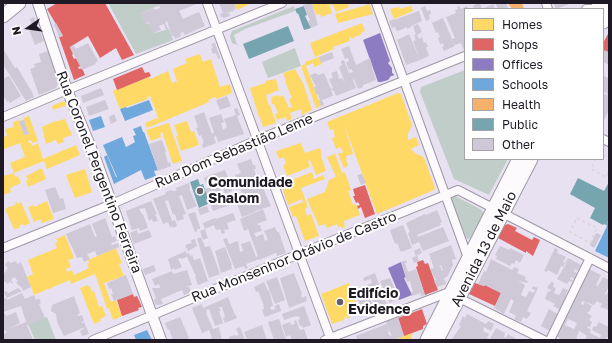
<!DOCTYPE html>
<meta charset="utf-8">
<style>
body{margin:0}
#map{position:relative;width:612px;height:343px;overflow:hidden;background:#e8e1f2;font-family:"Golos Text",sans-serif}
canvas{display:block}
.frame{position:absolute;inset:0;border:4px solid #1e1924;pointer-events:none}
.legend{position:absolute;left:464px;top:8px;width:140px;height:152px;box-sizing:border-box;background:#fff;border:1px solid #a5a3a7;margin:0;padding:5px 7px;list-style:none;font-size:12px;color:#1e1924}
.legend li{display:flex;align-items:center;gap:8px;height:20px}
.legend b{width:20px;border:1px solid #a5a3a7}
.north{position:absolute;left:8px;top:8px;width:40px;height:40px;-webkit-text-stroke:3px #fff;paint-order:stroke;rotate:257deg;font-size:11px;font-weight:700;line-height:16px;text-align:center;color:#1e1924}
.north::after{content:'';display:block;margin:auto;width:14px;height:18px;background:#1e1924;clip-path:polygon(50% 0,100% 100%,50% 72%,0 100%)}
</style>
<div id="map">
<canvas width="612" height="343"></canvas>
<div class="frame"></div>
<ul class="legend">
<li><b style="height:11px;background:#ffd966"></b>Homes</li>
<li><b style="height:11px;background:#e06666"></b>Shops</li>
<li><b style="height:11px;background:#8e7cc3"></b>Offices</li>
<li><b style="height:11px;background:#6fa8dc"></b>Schools</li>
<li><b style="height:11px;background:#f6b26b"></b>Health</li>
<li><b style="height:11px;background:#76a5af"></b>Public</li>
<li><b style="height:11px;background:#cec8d7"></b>Other</li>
</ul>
<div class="north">N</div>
</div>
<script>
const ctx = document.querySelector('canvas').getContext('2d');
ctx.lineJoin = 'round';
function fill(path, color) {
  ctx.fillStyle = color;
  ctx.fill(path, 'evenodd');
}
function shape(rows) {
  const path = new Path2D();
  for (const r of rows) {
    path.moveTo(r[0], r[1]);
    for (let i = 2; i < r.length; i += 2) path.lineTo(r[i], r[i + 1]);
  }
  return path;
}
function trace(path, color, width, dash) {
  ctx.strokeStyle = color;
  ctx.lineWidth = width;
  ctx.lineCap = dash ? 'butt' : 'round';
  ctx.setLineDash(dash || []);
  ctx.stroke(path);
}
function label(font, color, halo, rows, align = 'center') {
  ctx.font = font + ' "Golos Text",sans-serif';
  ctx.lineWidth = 4;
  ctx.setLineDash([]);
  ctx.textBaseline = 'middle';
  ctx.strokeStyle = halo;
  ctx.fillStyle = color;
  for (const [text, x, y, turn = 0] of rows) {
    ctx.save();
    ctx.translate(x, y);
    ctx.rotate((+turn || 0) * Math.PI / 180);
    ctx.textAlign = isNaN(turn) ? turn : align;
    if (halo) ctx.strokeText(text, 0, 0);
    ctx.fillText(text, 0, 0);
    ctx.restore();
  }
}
fill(shape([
 [108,3,160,3,160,5,141,13,146,24,149,23,154,33,169,29,173,40,136,54],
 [294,6,295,11,245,29,234,35,237,45,232,43,230,36,232,31],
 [295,48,301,66,268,78,262,62],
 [465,70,465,159,508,159,489,195,454,179,420,92,421,87],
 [455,196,480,209,483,212,483,215,470,238,468,239,466,237,452,201,452,197],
 [47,317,56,340,35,340,28,324]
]), '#c1cdc8');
fill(shape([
 [234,3,238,4,252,3,237,10],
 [315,3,329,3,332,13,321,17,320,14,316,15,312,4],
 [330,3,348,3,349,7,336,12,333,5,331,5],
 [367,3,369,3,373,14,338,23,335,14,367,5],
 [411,6,413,11,394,19,390,9,399,7,399,9],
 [362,23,365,31,362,32,362,34,351,39,351,37,349,38,350,41,333,47,334,49,315,57,310,43],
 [200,54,203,62,211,59,220,87,230,84,232,93,216,99,215,97,208,100,209,102,202,105,147,128,145,123,157,118,159,120,150,96,147,97,148,99,120,109,113,91,149,77,150,79,168,71,172,83,177,81,173,69,187,63,185,59],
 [319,57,322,64,314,67,313,63,306,66,321,106,316,108,301,66,305,64,305,62],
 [295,69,303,83,312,110,301,115,301,113,302,113,301,109,290,113,292,119,287,121,286,117,277,120,275,114,278,113,274,104,272,104,271,97,279,95,280,97,283,95,289,108,292,107,289,99,292,98,285,81,286,81,283,73],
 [276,79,279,90,273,92,273,93,266,95,269,106,270,105,276,123,263,127,260,117,259,117,250,88,266,83,265,81],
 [398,93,401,94,412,125,408,134,408,140,416,137,419,145,411,149,416,154,422,156,424,158,435,188,434,190,377,214,344,124,353,154,346,156,347,159,346,159,348,166,344,168,338,154,343,152,340,147,336,149,332,138,335,137,333,129,330,130,327,122],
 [63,101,68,104,66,106,65,106,53,110,52,106],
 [29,116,38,141,32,143,31,140,28,141,29,143,31,143,32,146,38,143,43,159,76,145,80,155,47,169,44,161,14,173,10,163,25,157,20,143,4,149,3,137,7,136,5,129,14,127,13,122,19,120,24,135,29,134,23,118],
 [65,119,72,135,63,138,64,142,58,144,56,140,46,144,42,127,53,122],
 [187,121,191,132,194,131,199,145,181,151,176,136,178,136,174,125],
 [169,123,182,161,173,164,162,132,160,133,161,137,151,141,146,130],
 [301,143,305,153,320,148,322,155,321,156,326,171,316,175,310,160,308,161,310,167,287,176,283,165,286,164,284,157,279,159,276,151],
 [335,154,342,173,345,172,351,190,348,191,353,205,356,204,360,215,344,221,345,227,342,228,341,226,338,227,337,224,327,228,325,224,319,226,307,199,325,192,329,180,336,177,327,157],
 [42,168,46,179,28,187,26,181,28,180,26,176],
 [85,169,92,192,75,198,66,175],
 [312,172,314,179,323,175,325,179,301,188,308,207,305,209,307,216,311,214,319,236,305,241,296,216,293,217,289,207,303,202,302,199,288,205,281,184],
 [14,173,15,177,18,176,21,183,10,188,11,192,3,195,3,176],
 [47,201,54,219,42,223,40,219,34,222,28,207,33,205,34,207],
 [17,202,18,204,21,202,30,223,24,226,23,224,19,226,20,228,14,229,5,209,8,208,8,207,16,205,15,203],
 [65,235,74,258,68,260,71,267,66,269,67,272,72,270,74,275,89,268,87,264,89,263,88,260,116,248,122,263,119,264,124,276,104,283,111,302,116,300,122,316,113,320,109,308,107,309,95,274,71,284,70,280,34,295,27,277,33,274,28,260,57,248,55,243,58,242,56,239],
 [349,283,360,314,355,316,352,308,350,309,351,312,349,313,350,317,347,319,346,316,345,316,344,320,332,324,321,294],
 [88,285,89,287,90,286,92,292,94,291,99,307,102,306,106,316,100,319,101,321,94,324,80,288],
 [413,332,411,337,412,340,394,340]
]), '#ffd966');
fill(shape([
 [57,3,105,3,134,55,122,60,116,48,100,58,88,36,70,47,73,54,72,55,74,59,76,58,81,66,78,67,79,69,82,68,85,75,74,80,59,37,63,36,47,9],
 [609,32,609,49,608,52,603,50,604,44,603,43],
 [142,67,145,73,149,72,151,76,117,90,113,79],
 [365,185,375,214,365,218,361,207,358,209,357,206,360,205,358,202,356,203,353,196,355,196,353,189],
 [508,224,517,228,515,231,532,240,534,237,540,240,533,256,526,251,526,253,498,238,505,225],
 [423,260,425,264,428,263,438,290,425,295,416,267,418,266,417,262],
 [475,283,484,286,485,285,501,293,495,306,469,294],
 [133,294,134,297,137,296,142,307,138,308,139,310,122,316,117,300],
 [422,309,427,324,423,326,423,329,404,336,398,318]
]), '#e06666');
fill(shape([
 [380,33,390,61,388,63,392,68,392,73,394,74,393,76,391,76,388,80,381,82,378,82,363,40],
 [401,262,406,277,404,278,412,295,399,300,396,292,398,292,388,268]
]), '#8e7cc3');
fill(shape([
 [149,100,153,110,125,121,120,109,126,107,127,108],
 [101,116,105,127,93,131,89,120],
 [141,126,143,132,144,132,158,170,154,171,156,176,145,180,141,170,114,184,104,157,107,155,116,177,117,177,103,145,122,137,126,147,130,145,135,142,133,136,136,135,133,129],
 [609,219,609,258,595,251,607,226,606,225],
 [147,330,152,340,136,340,134,335]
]), '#6fa8dc');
fill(shape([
 [508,3,522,3,524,9,512,9]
]), '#f6b26b');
fill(shape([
 [304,6,307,15,305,16,311,28,304,30,298,13,297,14,295,9],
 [288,26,294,41,249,59,243,44],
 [578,178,604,191,609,182,609,219,606,225,604,224,603,225,590,218,595,208,570,194],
 [198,179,200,185,203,184,210,203,199,208,190,182]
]), '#76a5af');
fill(shape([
 [158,3,199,3,179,11,183,19,199,12,205,26,185,35,183,32,180,33,181,36,175,39,174,36,172,36,167,21,165,22,168,29,166,30,164,24,159,26,161,30,153,33,149,22,145,24,141,13,154,8,155,10,160,8],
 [219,3,234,3,236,8,233,11,224,14,229,13,230,16,224,18,221,17,220,14,223,13],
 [310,3,312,4,318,25,311,28,308,21,310,20,303,5],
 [475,3,480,3,482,9,493,4,495,9,474,9,473,6,476,4],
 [495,3,506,3,508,9,498,9],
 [558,3,572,3,556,9,554,4],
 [425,6,427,11,430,10,431,14,429,15,430,19,426,21,421,8],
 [459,6,461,9,467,6,468,9,465,9,465,48,463,49,461,43,455,45,452,39,455,38,446,17,456,13,455,10,458,9,457,7],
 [419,11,422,21,411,26,411,27,407,29,407,27,398,31,396,30,395,27,392,28,389,21,394,19,394,20],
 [34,17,44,41,35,45,28,27,32,25,30,19],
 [443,18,455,46,444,51,442,47,444,46,443,43,440,44,438,38,440,37,438,32,436,33,432,23],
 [56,23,63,36,59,37,54,24],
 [418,24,422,32,417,35,419,39,422,37,424,43,426,42,428,47,426,47,429,56,420,60,413,41,416,40,414,35,416,34,413,26],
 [409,34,420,60,406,65,397,40],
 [88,43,98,61,95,63,96,64,82,70,70,47,73,45,76,49],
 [215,43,220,58,218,59,216,53,213,54,211,49,213,48,211,44],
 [349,46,356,65,370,58,373,68,372,68,376,80,363,85,363,87,358,89,354,79,353,80,356,88,336,96,334,91,331,90,333,96,322,100,324,105,321,106,319,101,320,100,318,94,316,94,314,87,316,87,310,75,316,73,318,75,324,73,331,89,333,88,329,79,333,78,331,73,337,71,339,79,342,78,345,83,339,67,342,65,341,61,344,60,349,73,353,72,351,69,349,70,346,62,349,61,348,58,345,59,341,49],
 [3,49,15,68,17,67,32,92,34,97,26,101,4,66,3,67],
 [609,49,609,65,603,62,603,50,608,52],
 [48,51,58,83,56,88,39,95,30,69,35,67,34,64,41,62,39,54],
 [332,52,334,58,321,63,319,57],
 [9,76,21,96,10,103,8,101,7,102,3,95,3,79],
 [603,76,609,78,609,110,603,122,603,93,607,95,608,94,603,91],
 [101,88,104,95,83,103,81,96],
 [227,96,231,106,220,110,216,100],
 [105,100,109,109,89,116,86,107],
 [237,108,240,115,237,116,244,134,218,142,216,136,214,137,216,143,203,148,202,144,204,143,201,135,199,136,196,128,198,127,194,116,204,112,212,134,214,132,209,118,221,114,224,122,221,123,223,130,227,127,224,119,236,115,234,109],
 [114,114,117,121,111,124,109,117],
 [24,120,29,134,24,135,19,121],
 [162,140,166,151,165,152,168,163,170,162,171,166,158,171,149,144],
 [251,159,253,165,255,165,256,169,254,169,258,182,259,182,261,189,263,188,271,206,255,211,255,212,242,217,235,199,229,202,230,205,213,211,210,204,242,193,235,175,241,173,237,164],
 [225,170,228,177,222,179,224,182,229,181,232,191,225,194,223,188,220,190,221,194,208,199,205,189,213,186,212,183,207,185,204,178,210,175],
 [362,174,366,183,361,185,357,175],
 [189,183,190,188,189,188,197,206,187,210,182,195,179,196,186,214,183,215,184,219,177,221,175,214,173,215,168,200,165,201,172,221,175,220,177,226,173,228,172,226,170,228,168,222,163,224,153,199,166,194,165,192,171,190,174,191,177,190,176,188],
 [55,187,60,199,63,198,66,209,53,213,45,190],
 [151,201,157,214,155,214,158,221,153,222,152,219,149,221,145,208,139,209,142,214,143,214,148,228,140,231,139,228,132,230,126,211],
 [207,206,209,212,200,215,198,209],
 [263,209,267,220,257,224,258,225,260,225,262,231,254,233,256,237,263,234,265,241,268,239,264,231,275,227,277,232,279,232,286,253,277,256,276,253,259,260,258,259,257,260,246,264,248,268,245,269,244,266,235,269,223,239,227,238,229,244,238,241,240,252,243,251,241,244,250,241,256,257,258,256,248,229,244,231,240,219],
 [437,210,442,222,440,223,441,225,417,235,418,237,443,227,449,241,423,251,419,242,412,245,408,233,410,232,406,223,425,214,426,215],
 [195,212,200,227,200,229,197,229,197,231,195,232,188,214],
 [233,213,236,220,227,223,229,229,224,230,225,233,222,234,220,229,216,230,214,225,205,229,203,223,215,218,216,219],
 [105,218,112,237,115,236,117,241,111,243,112,245,118,243,119,247,97,256,95,251,87,254,90,259,84,262,82,257,77,258,66,234,90,224,95,237,97,236,92,224],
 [403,225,412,248,401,252,397,243,395,244,390,230],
 [205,229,208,238,203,240,200,231],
 [137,230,138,234,149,230,152,237,134,244,130,233],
 [596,233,601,235,594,248,590,245],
 [201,237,205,247,210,246,220,274,209,278,197,239],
 [195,239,197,246,188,251,185,245,192,243,191,240],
 [451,245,456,259,452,260,453,265,447,277,444,278,446,284,437,287,434,281,436,280,430,269,440,266,442,271,443,270,441,265,434,268,429,254],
 [500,246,509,250,510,248,524,255,520,263,516,260,514,264,512,263,510,266,496,259,497,256,495,255],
 [225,247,232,265,231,265,232,269,221,273,215,251],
 [420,248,422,253,417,255,419,261,414,263,412,258,416,256,414,251],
 [555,248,558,250,557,253,566,257,563,262,565,263,563,267,561,266,557,275,548,270,547,272,544,271],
 [186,251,186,254,189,253,190,256,192,255,194,260,200,258,208,281,198,285,195,277,196,276,187,257,181,259,181,258,178,259,182,267,175,270,174,268,171,270,168,259],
 [568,258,581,265,578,271,575,269,574,272,577,273,574,279,571,277,570,279,573,280,572,282,569,281,567,284,557,279,566,264,565,263],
 [491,259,512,270,514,267,519,269,517,273,526,277,525,280,528,281,527,283,518,281,525,285,521,295,526,297,529,291,534,293,535,290,532,289,533,286,538,288,527,311,531,313,527,319,523,317,521,322,514,319,516,316,509,312,514,301,511,299,504,314,494,308,501,293,485,285,484,286,478,284,484,271,486,272],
 [406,260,407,263,405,263,408,272,416,269,425,295,421,296,420,293,412,296,411,292,413,291,410,282,410,281,407,282,401,262],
 [8,261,11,263,16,261,17,264,21,262,31,287,23,291,22,288,16,283,18,281,14,277,11,280,13,283,11,283,10,281,8,284,3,280,3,275,8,268,5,265],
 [154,265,156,271,145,275,143,269],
 [589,269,601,275,596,285,598,286,603,277,609,280,609,288,608,288,605,294,606,295,608,292,609,292,609,310,600,307,602,304,597,301,594,305,582,301,581,304,583,305,585,302,592,306,589,312,588,312,587,313,592,316,589,320,592,322,590,327,588,326,587,327,591,330,590,333,600,338,601,335,592,330,594,326,596,327,599,322,609,327,609,338,606,337,606,338,609,340,585,340,587,336,578,330,579,332,576,338,579,340,563,340,555,336],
 [568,319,577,323,574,329,565,325],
 [187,270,192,285,185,287,189,287,191,292,184,295,182,290,161,299,163,304,158,305,155,304,154,300,156,298,152,288,160,288,159,284,155,286,152,279,172,271,173,274],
 [294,273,302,294,301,295,302,298,306,296,307,301,289,308,280,278],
 [375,273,382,292,384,291,380,281,390,278,399,299,389,303,387,296,384,297,387,305,376,309,367,285,372,283,371,279,364,281,363,278],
 [126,275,133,294,114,301,111,294,113,294,111,288,109,289,107,283],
 [277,277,285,300,275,304,266,281],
 [264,282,268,291,269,290,273,306,270,307,271,310,276,309,274,306,279,304,281,311,265,317,262,310,264,309,263,303,258,291,256,292,254,287],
 [551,282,554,283,553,287,556,288,554,293,559,295,563,288,568,290,565,297,569,298,563,311,553,306,555,304,545,299,548,291,550,292,551,290,547,288],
 [18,288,22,291,7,298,4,292,7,291,8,293],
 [367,288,374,309,360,314,358,308,361,307,355,293],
 [22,293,25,299,34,295,36,300,39,298,41,303,39,304,45,318,27,325,33,340,4,340,3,334,7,333,5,330,3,330,3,313,5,313,6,316,16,312,20,323,8,329,26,322,21,306,3,312,3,299,7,298,7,300],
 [74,296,80,313,77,315,79,316,82,315,84,321,81,322,82,323,84,322,89,334,82,336,80,331,84,329,83,328,64,336,57,322,56,314,51,311,52,305],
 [228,297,235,315,236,315,237,318,225,323,223,318,225,317,224,313,222,307,219,307,221,311,219,311,223,323,215,326,209,309,206,310,207,312,206,313,213,329,219,327,222,340,208,340,212,338,209,330,202,333,192,308,202,304,203,308],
 [304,306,311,325,303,328,302,326,300,326,298,320,300,319,299,317,296,316,284,320,282,314],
 [549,309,561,316,552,332,541,326],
 [467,314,486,324,488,321,494,324,491,331,484,327,483,331,489,334,487,338,490,339,496,328,505,333,504,337,506,338,508,334,518,340,455,340,452,339,461,326,459,325,463,316,465,318],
 [180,317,189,338,184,340,173,340,169,329,168,330,165,323],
 [398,317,404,336,394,340,358,340,356,336,387,324,389,332,388,332,389,335,390,335,392,337,386,322],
 [279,319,286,340,274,340,268,322],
 [296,320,300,330,304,329,308,340,303,340,303,338,300,340,292,340,290,335,286,337,282,325,290,322,291,325,295,324,294,321],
 [262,325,267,340,247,340,244,332],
 [240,327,245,340,226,340,229,339,229,337,235,335,236,336,239,335,236,329]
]), '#cec8d7');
const minor = shape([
 [207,3,331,340],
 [376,3,468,258],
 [546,3,548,9],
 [586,9,591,9],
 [3,117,67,90,282,3],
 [603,139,609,142],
 [3,248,112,204,257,140,465,56],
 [459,298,544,340],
 [93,340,299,254,458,190,609,268],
 [325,340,452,291],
 [550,340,590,258]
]);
const tertiary = shape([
 [38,3,67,90,96,160,161,340]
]);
const primary = shape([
 [597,9,600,3],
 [3,16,19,3],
 [603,22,609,10],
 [427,340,519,159],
 [437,340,531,159]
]);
trace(minor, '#9d98a5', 10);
trace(tertiary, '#9d98a5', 12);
trace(primary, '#9d98a5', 15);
trace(shape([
 [603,155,609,158],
 [596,159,591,169,606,177,609,172],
 [577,218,597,228,590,243,570,232,577,218]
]), '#d8d5db', 1.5, [3, 3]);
trace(minor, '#fcfafd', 8);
trace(tertiary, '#fcfafd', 10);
trace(primary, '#fcfafd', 13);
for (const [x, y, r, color] of [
 [200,191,4,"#655f6c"],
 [340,302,4,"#655f6c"]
]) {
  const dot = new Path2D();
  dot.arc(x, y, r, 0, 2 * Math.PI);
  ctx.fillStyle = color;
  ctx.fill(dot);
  trace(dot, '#fff', 1.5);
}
label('14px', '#1e1924', '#fff', [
 ["Rua Dom Sebastião Leme",234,151,-23],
 ["Rua Coronel Pergentino Ferreira",99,172,69],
 ["Avenida 13 de Maio",484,249,-63],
 ["Rua Monsenhor Otávio de Castro",294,257,-22]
]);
label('bold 14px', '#1e1924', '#fff', [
 ["Comunidade",208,183],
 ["Shalom",208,199],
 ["Edifício",348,294],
 ["Evidence",348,310]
], 'left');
</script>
